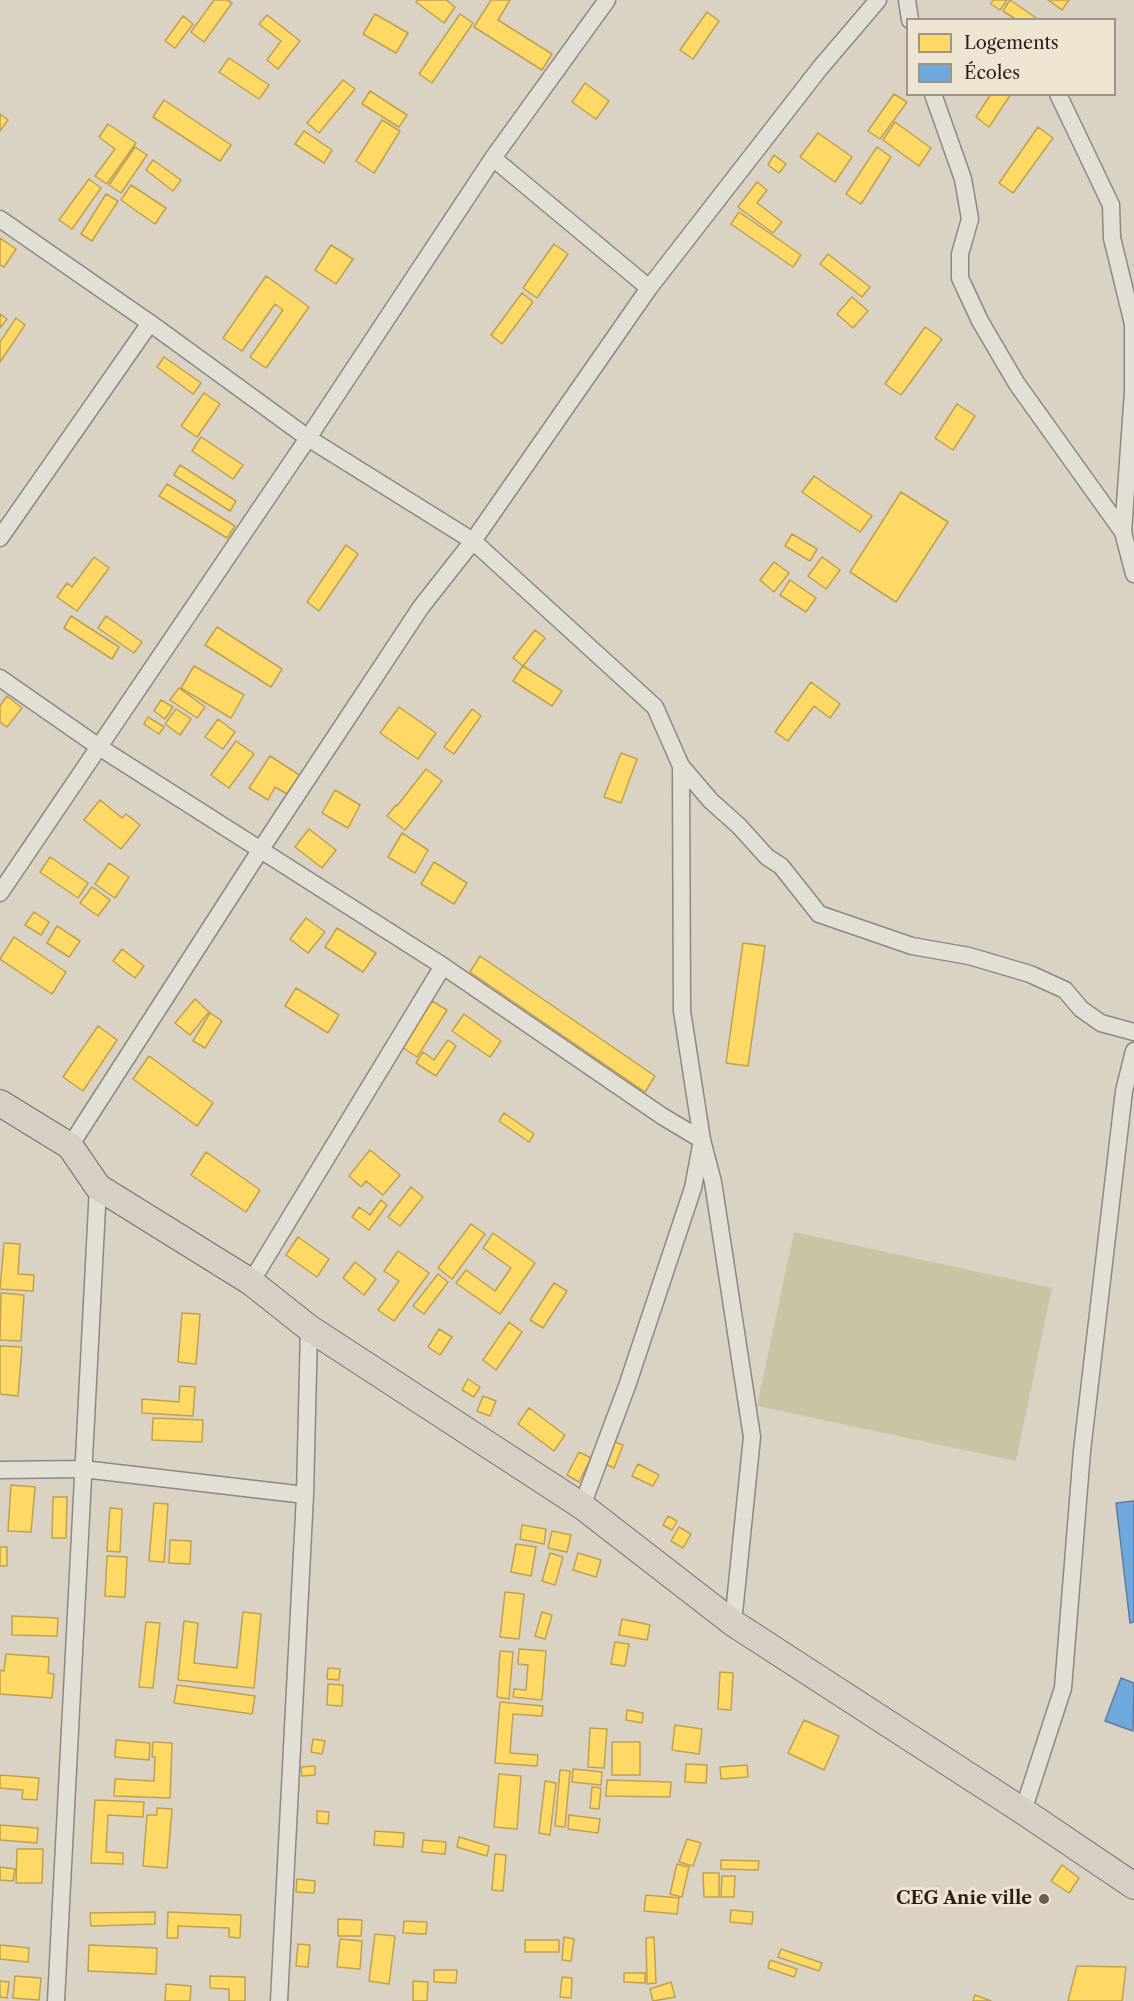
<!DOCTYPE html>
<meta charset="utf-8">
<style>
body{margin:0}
#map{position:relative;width:1134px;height:2001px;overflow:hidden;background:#dad2c3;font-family:"Libre Caslon Text",serif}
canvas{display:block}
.legend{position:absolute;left:906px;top:18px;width:210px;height:78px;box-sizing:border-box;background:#ede4d2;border:2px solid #9f9587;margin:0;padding:8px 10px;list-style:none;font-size:18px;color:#291e16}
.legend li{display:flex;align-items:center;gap:12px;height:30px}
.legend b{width:30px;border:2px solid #9f9587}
</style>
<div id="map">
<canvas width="1134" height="2001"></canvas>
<ul class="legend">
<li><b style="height:16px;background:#ffd966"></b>Logements</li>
<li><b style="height:16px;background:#6fa8dc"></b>Écoles</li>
</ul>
</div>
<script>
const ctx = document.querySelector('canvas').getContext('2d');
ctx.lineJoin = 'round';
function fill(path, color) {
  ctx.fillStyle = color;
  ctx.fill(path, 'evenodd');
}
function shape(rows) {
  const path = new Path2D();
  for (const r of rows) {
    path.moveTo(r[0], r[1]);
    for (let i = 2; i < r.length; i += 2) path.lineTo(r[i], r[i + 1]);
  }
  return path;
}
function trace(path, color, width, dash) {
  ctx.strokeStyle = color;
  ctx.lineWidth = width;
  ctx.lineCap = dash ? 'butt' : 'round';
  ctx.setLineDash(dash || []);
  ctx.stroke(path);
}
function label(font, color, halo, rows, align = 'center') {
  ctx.font = font + ' "Libre Caslon Text",serif';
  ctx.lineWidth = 6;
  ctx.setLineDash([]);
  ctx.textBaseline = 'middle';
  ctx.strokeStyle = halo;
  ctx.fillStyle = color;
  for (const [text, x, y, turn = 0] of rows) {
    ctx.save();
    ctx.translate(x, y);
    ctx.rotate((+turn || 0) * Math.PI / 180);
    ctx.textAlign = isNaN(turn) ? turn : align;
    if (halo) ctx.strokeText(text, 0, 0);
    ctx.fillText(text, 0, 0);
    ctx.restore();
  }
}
fill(shape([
 [794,1232,1052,1288,1016,1461,757,1406]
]), '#c9c5a4');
const homes = shape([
 [214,0,227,0,232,3,204,42,191,32,214,0],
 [418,0,446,0,455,7,444,23,416,2,418,0],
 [491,0,510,0,498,20,552,54,542,70,474,27,491,0],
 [993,0,1007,0,1000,10,991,4,993,0],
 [1010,0,1039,20,1017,20,1003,11,1010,0],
 [1048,0,1069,0,1062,10,1048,0],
 [707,12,719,21,693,59,680,50,707,12],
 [375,14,408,33,396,53,363,34,375,14],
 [460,14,473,23,432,83,419,74,460,14],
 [267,15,300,41,278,69,267,60,281,41,259,24,267,15],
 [183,16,193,24,175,48,165,41,183,16],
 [229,58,269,85,259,99,219,72,229,58],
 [343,80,355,89,319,133,307,123,343,80],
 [585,83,609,101,596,119,572,102,585,83],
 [370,91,407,115,399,127,362,104,370,91],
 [894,94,907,102,880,139,868,131,894,94],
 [991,94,1011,94,989,127,976,117,991,94],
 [164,100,231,145,220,161,153,117,164,100],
 [0,114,8,120,0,131,0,114],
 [382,120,400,131,374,173,356,161,382,120],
 [895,122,931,148,919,166,883,140,895,122],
 [108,124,136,143,107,184,95,176,115,149,99,137,108,124],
 [1038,127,1053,138,1013,193,999,183,1038,127],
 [304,131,332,150,324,163,295,144,304,131],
 [818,133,852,157,835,182,800,157,818,133],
 [135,147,147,155,121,193,109,185,135,147],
 [877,147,891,157,861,204,846,194,877,147],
 [774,155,786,164,779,173,768,165,774,155],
 [153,160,181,180,173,191,146,170,153,160],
 [89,179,101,188,72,229,59,220,89,179],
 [757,182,767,190,757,203,782,222,773,233,738,207,757,182],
 [131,185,166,208,155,224,121,200,131,185],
 [106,194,118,201,92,241,81,234,106,194],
 [739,212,801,255,793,267,731,224,739,212],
 [0,238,16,249,4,267,0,265,0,238],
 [554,244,568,254,537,298,523,288,554,244],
 [331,245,353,259,336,284,315,270,331,245],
 [828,254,870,287,862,297,820,264,828,254],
 [266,276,309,307,266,368,250,357,283,310,275,304,242,351,223,338,266,276],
 [522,293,533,302,502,344,491,335,522,293],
 [852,297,868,311,853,328,837,314,852,297],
 [0,314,7,319,0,328,0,314],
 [16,318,25,325,0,362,0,342,16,318],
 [925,327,942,339,901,395,885,384,925,327],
 [164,357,201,383,193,394,157,367,164,357],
 [204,393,220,404,197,437,181,426,204,393],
 [957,404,975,416,953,450,935,438,957,404],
 [201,437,243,465,233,479,192,451,201,437],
 [180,465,236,501,230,511,174,475,180,465],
 [814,476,872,516,860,532,802,492,814,476],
 [167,484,235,526,227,538,159,496,167,484],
 [901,492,948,522,896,602,850,572,901,492],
 [792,534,817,549,810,561,785,546,792,534],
 [346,545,358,554,319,611,307,602,346,545],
 [94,557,109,568,77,611,57,597,67,583,72,587,94,557],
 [822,557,840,570,826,589,808,576,822,557],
 [774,562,789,573,774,592,760,580,774,562],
 [790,580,816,598,806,612,780,595,790,580],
 [71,616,119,647,112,659,64,628,71,616],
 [106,616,142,642,134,653,98,628,106,616],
 [217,627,282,669,271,687,205,645,217,627],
 [535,630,545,638,523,666,513,658,535,630],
 [194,666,244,695,231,718,181,688,194,666],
 [523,666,562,691,552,706,513,681,523,666],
 [811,682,840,704,830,718,814,706,788,741,775,732,811,682],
 [179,688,205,707,197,718,170,700,179,688],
 [7,696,22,708,7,727,0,722,0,706,7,696],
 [161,700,173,707,165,719,154,711,161,700],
 [399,707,436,733,418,759,380,733,399,707],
 [176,709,191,719,180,735,165,724,176,709],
 [472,709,481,716,454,754,444,747,472,709],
 [148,717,164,727,159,734,144,724,148,717],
 [218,719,235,732,223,749,205,737,218,719],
 [236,741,254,754,229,788,211,775,236,741],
 [621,753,637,759,621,803,604,797,621,753],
 [270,756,301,776,289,795,275,787,268,800,249,788,270,756],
 [426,769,442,781,405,830,387,816,396,805,397,806,426,769],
 [335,790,360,805,348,828,322,813,335,790],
 [100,800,122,818,126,814,140,825,121,849,84,820,100,800],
 [309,829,336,850,322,868,295,847,309,829],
 [402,833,428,850,415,873,388,857,402,833],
 [50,857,88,883,78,898,40,872,50,857],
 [434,862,467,883,454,904,421,884,434,862],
 [109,863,129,877,115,898,95,884,109,863],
 [92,887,110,900,98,916,80,903,92,887],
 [34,912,49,922,41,935,25,925,34,912],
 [306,918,325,932,308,953,290,939,306,918],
 [57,926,80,941,69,957,47,943,57,926],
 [337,928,376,953,363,972,325,947,337,928],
 [14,937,66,972,52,994,0,959,14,937],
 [743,943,765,946,748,1066,726,1063,743,943],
 [122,949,144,966,135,978,113,961,122,949],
 [480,956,655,1076,645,1092,470,972,480,956],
 [296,988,339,1015,328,1033,285,1006,296,988],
 [195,999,209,1012,190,1035,175,1023,195,999],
 [432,1001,447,1010,417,1057,402,1047,432,1001],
 [210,1013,222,1021,205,1048,193,1041,210,1013],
 [464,1014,501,1041,490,1057,452,1031,464,1014],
 [98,1026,117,1040,83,1091,63,1077,98,1026],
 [448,1040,456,1046,436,1076,416,1063,423,1052,434,1060,448,1040],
 [149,1056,213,1103,197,1126,133,1079,149,1056],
 [504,1113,534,1134,529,1142,499,1121,504,1113],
 [370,1150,400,1175,383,1195,366,1181,361,1187,349,1176,370,1150],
 [206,1152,260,1190,246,1212,191,1175,206,1152],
 [411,1187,423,1197,400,1226,388,1217,411,1187],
 [381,1200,387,1205,369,1230,352,1217,359,1207,370,1215,381,1200],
 [471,1224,485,1234,452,1279,438,1268,471,1224],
 [493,1233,535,1263,500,1314,456,1283,466,1270,495,1291,511,1268,483,1248,493,1233],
 [298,1237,329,1259,317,1277,286,1255,298,1237],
 [4,1243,20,1244,18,1274,34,1275,33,1291,0,1289,4,1243],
 [398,1251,429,1273,394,1321,378,1310,399,1281,384,1271,398,1251],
 [355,1262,376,1279,364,1295,343,1278,355,1262],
 [438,1274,448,1282,424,1314,413,1306,438,1274],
 [554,1283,567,1291,543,1328,530,1320,554,1283],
 [1,1293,24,1295,21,1341,0,1340,1,1293],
 [182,1313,200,1314,196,1364,178,1362,182,1313],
 [509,1322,522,1332,496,1370,483,1360,509,1322],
 [439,1329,452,1337,440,1355,428,1347,439,1329],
 [0,1346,22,1347,18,1396,0,1394,0,1346],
 [468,1379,480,1387,474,1397,462,1390,468,1379],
 [180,1386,195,1387,193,1416,142,1413,142,1399,179,1402,180,1386],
 [483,1396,496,1401,490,1416,477,1411,483,1396],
 [529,1408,565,1435,554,1451,518,1424,529,1408],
 [153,1418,203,1420,202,1442,152,1440,153,1418],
 [615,1442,623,1445,614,1468,606,1464,615,1442],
 [579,1452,591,1458,579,1482,567,1475,579,1452],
 [638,1464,659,1475,653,1486,632,1476,638,1464],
 [11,1485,35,1487,31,1532,8,1531,11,1485],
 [53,1497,67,1497,66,1538,52,1538,53,1497],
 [154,1503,168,1504,164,1562,149,1561,154,1503],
 [110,1508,122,1509,120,1552,107,1551,110,1508],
 [668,1516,677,1521,672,1530,663,1525,668,1516],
 [522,1525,546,1529,544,1544,520,1539,522,1525],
 [679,1527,691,1534,683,1548,671,1541,679,1527],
 [552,1531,571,1535,567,1552,548,1548,552,1531],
 [170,1540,191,1541,190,1564,169,1563,170,1540],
 [516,1544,536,1547,531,1576,511,1572,516,1544],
 [0,1547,7,1547,7,1566,0,1566,0,1547],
 [550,1553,563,1557,555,1585,542,1581,550,1553],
 [578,1553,601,1560,596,1577,573,1570,578,1553],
 [107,1556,127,1557,125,1597,105,1596,107,1556],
 [505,1592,524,1594,519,1639,500,1637,505,1592],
 [243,1612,261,1614,254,1688,178,1680,184,1621,198,1623,194,1663,237,1668,243,1612],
 [542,1612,552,1615,545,1639,535,1636,542,1612],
 [12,1616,58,1618,57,1636,12,1635,12,1616],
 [622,1619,650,1625,647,1640,619,1635,622,1619],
 [146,1622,160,1623,153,1688,139,1687,146,1622],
 [615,1642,629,1644,625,1666,611,1664,615,1642],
 [519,1649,546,1651,542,1700,513,1697,514,1689,526,1690,528,1665,518,1664,519,1649],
 [500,1651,513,1652,509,1699,497,1697,500,1651],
 [6,1654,49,1657,48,1673,54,1674,52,1698,0,1694,0,1670,4,1671,6,1654],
 [328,1668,340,1669,339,1680,327,1679,328,1668],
 [720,1672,733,1673,731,1710,718,1709,720,1672],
 [328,1684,343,1685,342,1706,327,1705,328,1684],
 [177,1685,255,1696,252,1714,174,1703,177,1685],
 [500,1702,543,1706,542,1716,513,1714,510,1753,538,1755,537,1766,495,1763,500,1702],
 [627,1710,643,1713,642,1723,626,1720,627,1710],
 [804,1720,839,1736,824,1770,788,1753,804,1720],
 [675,1725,702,1729,699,1754,672,1750,675,1725],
 [590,1728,607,1729,604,1768,588,1767,590,1728],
 [313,1739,325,1741,322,1754,311,1752,313,1739],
 [116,1740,150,1743,149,1760,115,1757,116,1740],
 [153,1742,172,1743,170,1798,114,1796,115,1779,154,1781,155,1757,152,1757,153,1742],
 [612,1742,640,1742,640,1775,612,1775,612,1742],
 [686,1764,707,1765,706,1783,685,1782,686,1764],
 [747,1765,748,1777,721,1779,720,1767,747,1765],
 [315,1766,315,1775,302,1776,301,1767,315,1766],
 [573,1769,602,1772,601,1785,572,1782,573,1769],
 [560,1770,570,1771,565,1827,555,1826,560,1770],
 [499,1774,521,1776,517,1829,494,1827,499,1774],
 [0,1775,39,1778,37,1800,22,1799,23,1790,0,1788,0,1775],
 [607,1780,671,1782,670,1797,606,1796,607,1780],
 [545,1781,556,1783,550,1835,539,1833,545,1781],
 [592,1787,601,1788,599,1809,590,1808,592,1787],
 [95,1800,144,1802,143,1817,108,1815,106,1852,123,1853,123,1864,91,1863,95,1800],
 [157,1808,172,1809,167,1868,143,1866,147,1815,157,1815,157,1808],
 [317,1811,329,1812,328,1824,317,1823,317,1811],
 [569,1815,600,1819,598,1833,568,1829,569,1815],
 [0,1825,38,1828,37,1843,0,1840,0,1825],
 [375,1831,404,1833,403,1847,374,1845,375,1831],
 [459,1837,489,1846,487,1856,457,1847,459,1837],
 [687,1839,701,1843,693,1866,679,1862,687,1839],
 [423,1840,446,1842,445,1854,422,1852,423,1840],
 [17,1849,43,1849,42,1883,16,1883,17,1849],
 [495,1854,506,1855,503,1891,492,1890,495,1854],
 [721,1860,759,1861,758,1870,721,1869,721,1860],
 [677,1864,689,1867,682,1897,670,1894,677,1864],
 [1062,1865,1079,1878,1069,1893,1051,1881,1062,1865],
 [0,1867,15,1869,13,1881,0,1880,0,1867],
 [703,1873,719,1873,719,1897,704,1897,703,1873],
 [722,1876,735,1876,734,1897,721,1897,722,1876],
 [297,1879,315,1881,314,1893,296,1892,297,1879],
 [646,1895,679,1898,677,1914,644,1911,646,1895],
 [731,1910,753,1912,752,1924,730,1922,731,1910],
 [155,1912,155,1924,91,1926,90,1913,155,1912],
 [168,1912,241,1915,240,1938,229,1937,229,1928,178,1926,178,1938,167,1938,168,1912],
 [338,1919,362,1920,361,1936,338,1936,338,1919],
 [404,1921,427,1922,426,1934,403,1933,404,1921],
 [375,1934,395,1936,389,1984,369,1981,375,1934],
 [564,1937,574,1939,571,1961,562,1960,564,1937],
 [654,1937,656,1983,647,1984,646,1938,654,1937],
 [340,1939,362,1941,360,1969,337,1967,340,1939],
 [525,1940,559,1940,559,1952,525,1952,525,1940],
 [298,1944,310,1945,308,1967,296,1966,298,1944],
 [0,1945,29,1948,28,1962,0,1959,0,1945],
 [89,1945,157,1948,156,1974,88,1971,89,1945],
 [781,1949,822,1963,819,1971,778,1957,781,1949],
 [770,1960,797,1969,794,1977,768,1968,770,1960],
 [1077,1966,1126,1967,1122,2001,1068,2001,1077,1966],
 [434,1970,457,1970,456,1983,434,1982,434,1970],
 [624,1973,645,1973,645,1983,624,1982,624,1973],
 [15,1976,41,1978,39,2000,13,1998,15,1976],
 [210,1976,245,1977,245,2001,229,2001,229,1989,210,1988,210,1976],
 [562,1977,572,1978,571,1998,560,1997,562,1977],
 [0,1981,9,1982,7,1998,0,1997,0,1981],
 [413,1981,428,1982,427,2001,413,2001,413,1981],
 [671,1982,675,1997,653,2001,650,1989,671,1982],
 [166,1984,191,1986,190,2001,165,2001,166,1984],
 [975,1995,991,2001,973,2001,975,1995]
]);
fill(homes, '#ffd966');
trace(homes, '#bfa14e', 1.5);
const schools = shape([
 [1134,1501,1134,1622,1130,1623,1116,1503,1134,1501],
 [1121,1678,1134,1683,1133,1731,1105,1721,1121,1678]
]);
fill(schools, '#6fa8dc');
trace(schools, '#5a7fa1', 1.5);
const street = shape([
 [907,0,910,20],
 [933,94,963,179,970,219,960,254,960,278,980,321,1017,384,1123,532],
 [1058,94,1111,205,1112,238,1133,324,1133,392,1123,532,1134,574],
 [493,158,649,288],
 [0,219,150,323,308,438,473,541,655,707,681,766,711,801,739,826,767,857,781,866,819,914,912,946,969,956,1030,974,1065,990,1081,1009,1101,1023,1134,1032],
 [0,538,150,323],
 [0,678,99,747,443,966,251,1282],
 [681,766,682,1011,702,1140,713,1182,752,1437,733,1623],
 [0,893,308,438,493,158,607,0],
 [443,966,662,1116,702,1140,693,1188,627,1386,582,1506],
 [70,1146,261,849,421,607,473,541,649,288,820,68,878,0],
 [0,1470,83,1469,305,1495],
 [1023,1811,1063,1688,1082,1451,1124,1091,1134,1051],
 [56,2001,98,1187],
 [279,2001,305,1495,309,1328]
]);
const primary = shape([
 [0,1103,70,1146,98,1187,251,1282,309,1328,582,1506,733,1623,1023,1811,1134,1886]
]);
trace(street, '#8e887f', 19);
trace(primary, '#757067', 28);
trace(street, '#e2dfd7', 16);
trace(primary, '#d7cfc3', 26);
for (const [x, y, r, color] of [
 [1044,1899,6,"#675d53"]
]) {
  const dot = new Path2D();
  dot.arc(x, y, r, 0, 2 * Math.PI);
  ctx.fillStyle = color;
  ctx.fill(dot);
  trace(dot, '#ede4d2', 2);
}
label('bold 18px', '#291e16', '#ede4d2', [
 ["CEG Anie ville",1032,1899]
], 'right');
</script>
